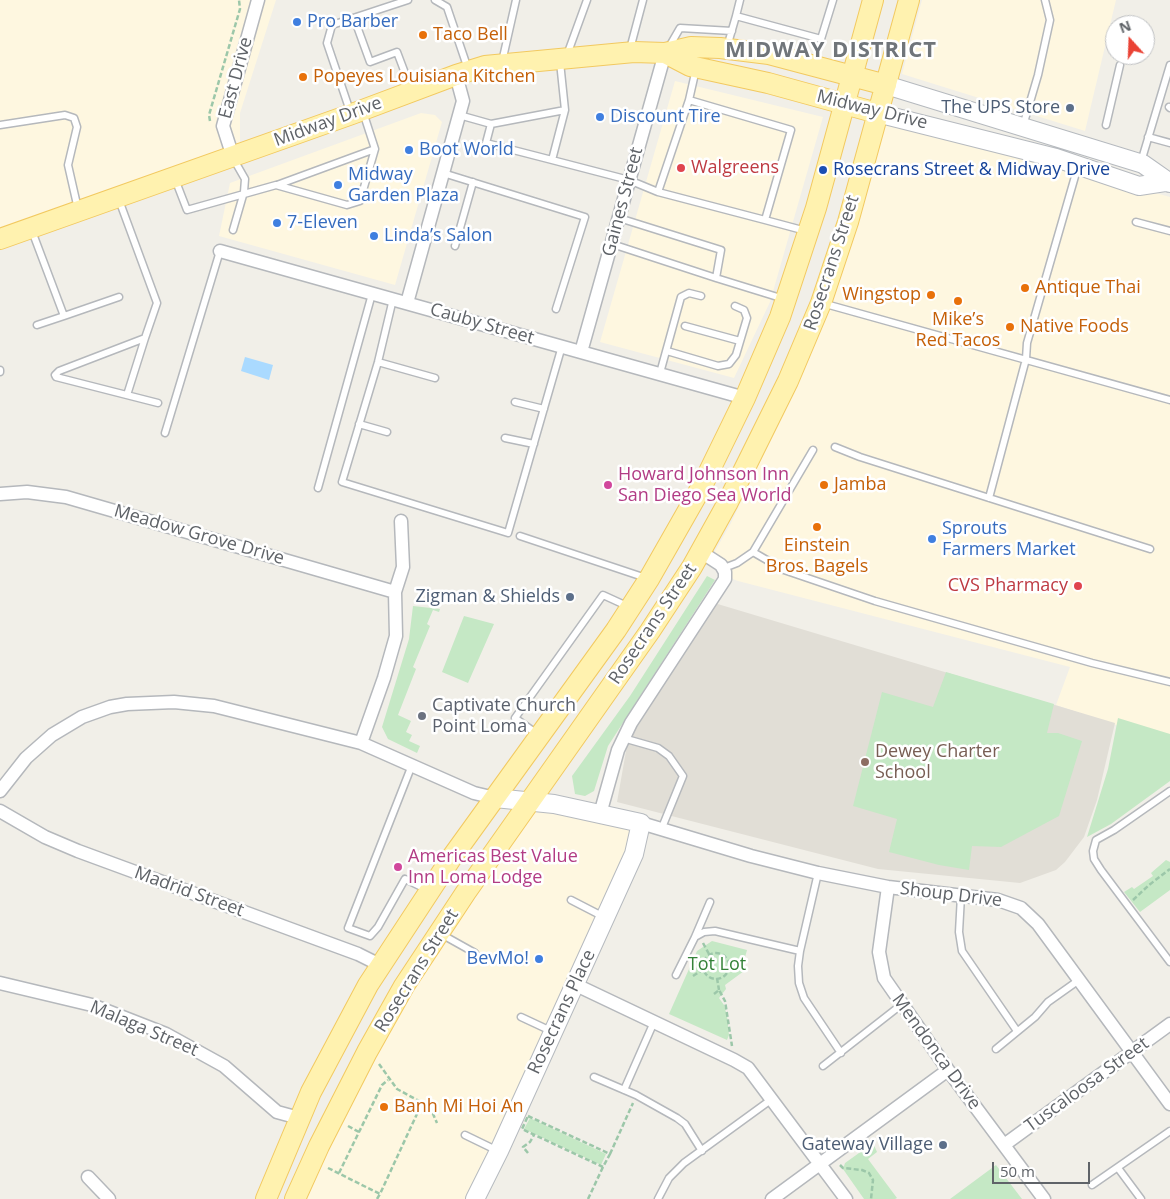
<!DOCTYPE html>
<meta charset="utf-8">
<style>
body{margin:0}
#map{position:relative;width:1170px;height:1199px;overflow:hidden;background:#f1efe8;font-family:"Open Sans",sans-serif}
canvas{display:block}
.north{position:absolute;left:1105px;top:15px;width:50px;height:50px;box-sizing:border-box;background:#fff;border:1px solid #bfc1c3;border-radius:50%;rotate:340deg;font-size:14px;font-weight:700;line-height:20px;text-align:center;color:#5f6368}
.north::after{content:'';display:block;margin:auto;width:18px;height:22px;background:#ea4335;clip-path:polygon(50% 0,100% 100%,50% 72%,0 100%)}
.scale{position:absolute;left:992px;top:1162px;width:98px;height:22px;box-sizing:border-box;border:2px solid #5f6368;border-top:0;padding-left:6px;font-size:15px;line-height:18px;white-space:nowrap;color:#5f6368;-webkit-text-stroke:4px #fff;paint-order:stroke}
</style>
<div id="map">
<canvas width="1170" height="1199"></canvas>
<div class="north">N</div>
<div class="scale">50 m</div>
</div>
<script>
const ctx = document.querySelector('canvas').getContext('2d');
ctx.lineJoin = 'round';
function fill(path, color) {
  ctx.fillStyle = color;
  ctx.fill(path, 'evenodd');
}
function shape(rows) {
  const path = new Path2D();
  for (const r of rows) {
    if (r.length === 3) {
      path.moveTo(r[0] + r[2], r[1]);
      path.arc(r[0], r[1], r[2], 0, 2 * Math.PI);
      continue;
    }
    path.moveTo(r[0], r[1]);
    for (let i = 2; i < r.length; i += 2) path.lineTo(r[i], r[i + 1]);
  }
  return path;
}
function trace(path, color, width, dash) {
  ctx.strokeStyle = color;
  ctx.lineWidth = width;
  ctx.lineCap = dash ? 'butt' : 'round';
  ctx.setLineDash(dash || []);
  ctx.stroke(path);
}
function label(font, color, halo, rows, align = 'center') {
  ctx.font = font + ' "Open Sans",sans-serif';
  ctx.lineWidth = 5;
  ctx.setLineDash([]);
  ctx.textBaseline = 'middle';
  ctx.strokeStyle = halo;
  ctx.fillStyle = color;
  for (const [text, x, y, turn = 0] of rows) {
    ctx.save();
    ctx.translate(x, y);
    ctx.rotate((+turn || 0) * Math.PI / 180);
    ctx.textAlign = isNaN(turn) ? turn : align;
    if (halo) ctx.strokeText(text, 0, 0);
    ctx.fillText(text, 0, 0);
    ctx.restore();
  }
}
fill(shape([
 [0,0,276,0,240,113,240,145,0,236],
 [922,0,1116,0,1085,131,902,74],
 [675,81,823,117,770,302,734,378,600,342],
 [421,113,435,115,442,122,395,285,219,236,230,183],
 [882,117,1170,197,1170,743,1056,705,1070,667,738,581,725,576,711,558,731,523,791,394],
 [531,802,638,825,471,1199,298,1199,359,1070]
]), '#fef7e0');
fill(shape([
 [711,602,1115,723,1097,800,1084,837,1065,862,1056,870,1020,883,878,869,617,802,631,723]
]), '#e1ded6');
fill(shape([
 [707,576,715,580,608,746,594,791,585,796,575,794,572,776,630,696],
 [413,606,440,609,439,612,433,610,427,624,430,626,413,667,416,669,398,715,411,721,406,732,412,735,409,741,420,746,417,753,388,739,382,727,409,639],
 [464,616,494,624,468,683,442,672],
 [946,672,1054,704,1047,733,1058,733,1082,741,1059,816,1001,847,972,846,969,870,939,865,889,852,897,819,853,806,882,692,933,707],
 [1118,718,1170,734,1170,781,1111,824,1087,837,1108,769],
 [1166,860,1170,862,1170,890,1140,912,1124,892,1132,887,1134,889,1153,876,1151,873],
 [712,941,747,950,742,968,744,971,725,985,726,989,719,998,724,1005,727,1016,729,1035,727,1040,669,1014,697,951],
 [530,1118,606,1154,601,1165,524,1129],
 [873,1143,877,1152,868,1159,897,1198,895,1199,864,1199,843,1169,845,1163],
 [996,1165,1022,1199,950,1199]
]), '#c5e8c5');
fill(shape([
 [245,357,273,365,269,380,241,371]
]), '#aadaff');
const lane = shape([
 [435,0,447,7,468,69],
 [736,16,740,0],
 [354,18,370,62,397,52,411,89],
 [669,47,680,28,732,31],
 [727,47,736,16,821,39,833,0],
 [630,49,643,0],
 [567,55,587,0],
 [502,62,516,0],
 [696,69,689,100,791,130,765,220,806,231],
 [1169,107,1170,108],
 [350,111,327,43,332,25,408,0],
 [459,115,491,124,565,110,560,62],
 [491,124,486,143,552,160,565,110],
 [0,125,65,115,74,118,77,127,68,165,78,209],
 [1106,125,1120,65],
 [1023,126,1038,75,1050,20,1045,0],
 [1148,137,1170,143],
 [552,160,629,180,658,192,765,220],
 [1141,162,1170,65],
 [443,173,585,217,556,309],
 [175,179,187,210,276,185,347,205,360,201,375,149,363,112],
 [277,185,375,149],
 [658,192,689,100],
 [119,200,157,303,145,338],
 [1136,222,1170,231],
 [233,230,244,192,245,179,233,158],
 [32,231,64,316,119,297],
 [612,244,716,278,721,250,619,218],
 [455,246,473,182],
 [716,278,784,299],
 [393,299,378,362,342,482,508,533,562,346],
 [822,303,1170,400],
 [37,325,64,316],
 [685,326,740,341],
 [667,351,718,366,729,364,736,355,747,318,744,310,735,306],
 [378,362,435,378],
 [0,370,0,372],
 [660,373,681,297,689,293,701,296],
 [127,395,145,338,59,371,55,375,56,377,158,403],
 [515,402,544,409],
 [359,424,387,432],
 [165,433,220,251],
 [505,438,534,444],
 [835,447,860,457,1150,549],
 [318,488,372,294],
 [989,498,1026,359,1027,343,1078,166],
 [520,536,646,578],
 [753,552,784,570,875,601,1092,663,1170,682],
 [724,568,737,563,753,552,813,450],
 [537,734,515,718,603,595,627,606],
 [623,738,658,748,669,756,683,776,661,830],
 [412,765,348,928,370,936,378,927,405,879,428,890],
 [1170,791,1114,830,1096,840,1093,851,1094,859,1101,870,1170,962],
 [818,873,800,951,798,966,799,983,804,998,841,1053],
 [961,896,959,932,962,951,1017,1031],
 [571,900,604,917],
 [441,934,475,953],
 [695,937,710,902],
 [676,975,695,937,704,932,715,931,800,951],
 [521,1017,551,1031],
 [996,1049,1035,1017,1048,1002,1079,980],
 [823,1066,901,1005],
 [594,1077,636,1095,677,1118,685,1124,702,1151],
 [624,1090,654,1022],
 [465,1135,498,1151],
 [1118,1168,1141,1199],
 [1092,1185,1170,1131],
 [658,1199,669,1178,684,1163,772,1099]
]);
const street = shape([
 [233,157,223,126,258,0],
 [220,251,745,398],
 [407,303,463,101,456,75],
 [581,352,665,53],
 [0,494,27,492,66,497,395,592],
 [361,743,384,678,396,636,395,592,403,567,401,521],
 [0,791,26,758,52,735,82,717,110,707,127,704,174,702,214,706,361,743,474,793,495,798],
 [0,811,45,837,78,851,358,954,380,965],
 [600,814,618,750,631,723,725,579,725,572,721,565,701,552],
 [641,823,751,856,818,873,888,887,998,900,1021,908,1038,924,1170,1104],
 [888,887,879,952,884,978,948,1070,1044,1199],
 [0,983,92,1005,166,1034,224,1066,277,1112,299,1118],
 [574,984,734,1060,748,1068,846,1199],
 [1004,1145,1170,1024],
 [88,1177,109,1199],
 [772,1199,948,1070]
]);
const secondary = shape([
 [886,85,1143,164,1170,183],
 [877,113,1056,158,1139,186,1165,182],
 [475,1199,499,1151,634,854,641,823,554,804,495,798]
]);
const primary = shape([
 [665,53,690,66,768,83,877,113],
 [0,239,352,114,456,75,485,66,634,52,665,53,691,47,720,48,769,54,886,85],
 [266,1199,311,1092,368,985,452,857,616,630,649,579,702,486,745,398,780,317,816,208,873,0],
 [295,1199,319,1146,367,1052,404,986,466,892,650,631,692,567,727,504,788,381,821,303,848,222,909,0]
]);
trace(lane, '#b5b8bc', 9);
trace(street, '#b5b8bc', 15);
trace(secondary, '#b6babf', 20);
trace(primary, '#f2c960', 22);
trace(shape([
 [210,121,209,115,240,9,239,0],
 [1133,900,1149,885,1170,869],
 [703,943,709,954],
 [716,966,13],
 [693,976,704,969],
 [717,978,719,990],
 [714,994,719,990,725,1001,732,1046],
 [379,1064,397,1089,430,1107,437,1123],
 [528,1116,610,1154,603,1167,522,1129,528,1116],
 [348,1126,359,1132],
 [528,1153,523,1147,530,1142,534,1135],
 [610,1154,633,1103],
 [840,1165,843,1168,862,1170,869,1173,873,1180,871,1199],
 [328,1168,380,1194,422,1103],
 [339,1173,382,1085,388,1080],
 [377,1199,380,1194],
 [588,1199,603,1167]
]), '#9cc7a9', 2.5, [5, 2.5]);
trace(lane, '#fff', 6);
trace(street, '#fff', 12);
trace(secondary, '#fff', 18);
trace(primary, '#fff2af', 20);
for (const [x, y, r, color] of [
 [297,22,5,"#3f7fe0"],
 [423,35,5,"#e8710a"],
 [303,77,5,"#e8710a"],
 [1070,108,5,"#5c6f8a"],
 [600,117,5,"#3f7fe0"],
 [409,150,5,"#3f7fe0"],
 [681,168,5,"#e0444e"],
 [823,170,5,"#1a4fb4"],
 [338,185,5,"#3f7fe0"],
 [277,223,5,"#3f7fe0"],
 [374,236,5,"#3f7fe0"],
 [1025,288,5,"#e8710a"],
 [931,295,5,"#e8710a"],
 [958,301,5,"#e8710a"],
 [1010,327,5,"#e8710a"],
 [608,485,5,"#d1479c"],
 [824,485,5,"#e8710a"],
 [817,527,5,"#e8710a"],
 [932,539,5,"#3f7fe0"],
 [1078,586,5,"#e0444e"],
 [570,597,5,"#5c6f8a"],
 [422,716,5,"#6b7280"],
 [865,762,5,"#8d6e63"],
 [398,867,5,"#d1479c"],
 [539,959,5,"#3f7fe0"],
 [384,1107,5,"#e8710a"],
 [943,1145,5,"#5c6f8a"]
]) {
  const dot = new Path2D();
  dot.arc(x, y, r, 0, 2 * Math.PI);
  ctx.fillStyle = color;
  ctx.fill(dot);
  trace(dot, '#fff', 2);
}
label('18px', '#366cbe', '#fff', [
 ["Pro Barber",307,22],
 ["Discount Tire",610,117],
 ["Boot World",419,150],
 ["Midway",348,175],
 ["Garden Plaza",348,196],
 ["7-Eleven",287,223],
 ["Linda’s Salon",384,236],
 ["Sprouts",942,529],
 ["Farmers Market",942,550],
 ["BevMo!",529,959,"right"]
], 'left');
label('18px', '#c56008', '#fff', [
 ["Taco Bell",433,35],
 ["Popeyes Louisiana Kitchen",313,77],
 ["Antique Thai",1035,288],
 ["Wingstop",921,295,"right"],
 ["Mike’s",958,320,"center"],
 ["Red Tacos",958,341,"center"],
 ["Native Foods",1020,327],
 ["Jamba",834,485],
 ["Einstein",817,546,"center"],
 ["Bros. Bagels",817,567,"center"],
 ["Banh Mi Hoi An",394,1107]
], 'left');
label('18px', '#5f6368', '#fff', [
 ["East Drive",236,78,-75],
 ["Midway Drive",872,110,14],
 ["Midway Drive",328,122,-20],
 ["Gaines Street",623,202,-75],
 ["Rosecrans Street",832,263,-72],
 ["Cauby Street",482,324,16],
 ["Meadow Grove Drive",199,535,16],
 ["Rosecrans Street",653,624,-56],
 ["Madrid Street",189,892,20],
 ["Shoup Drive",951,895,7],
 ["Rosecrans Street",417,971,-58],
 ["Rosecrans Place",562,1012,-65],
 ["Malaga Street",144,1029,23],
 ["Mendonca Drive",936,1052,54],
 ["Tuscaloosa Street",1087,1085,-36]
]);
label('18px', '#4e5e75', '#fff', [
 ["The UPS Store",1060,108],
 ["Zigman & Shields",560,597],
 ["Gateway Village",933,1145]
], 'right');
label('18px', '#be3a42', '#fff', [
 ["Walgreens",691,168],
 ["CVS Pharmacy",1068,586,"right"]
], 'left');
label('18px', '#164399', '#fff', [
 ["Rosecrans Street & Midway Drive",833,170]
], 'left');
label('18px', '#b23c85', '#fff', [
 ["Howard Johnson Inn",618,475],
 ["San Diego Sea World",618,496],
 ["Americas Best Value",408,857],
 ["Inn Loma Lodge",408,878]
], 'left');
label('18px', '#5b616d', '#fff', [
 ["Captivate Church",432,706],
 ["Point Loma",432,727]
], 'left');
label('18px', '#785e54', '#fff', [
 ["Dewey Charter",875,752],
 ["School",875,773]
], 'left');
label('18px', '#348238', '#fff', [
 ["Tot Lot",717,965]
]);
ctx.letterSpacing = '1px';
label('bold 22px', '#70757a', '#fff', [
 ["MIDWAY DISTRICT",831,51]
]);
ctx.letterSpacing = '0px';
</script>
